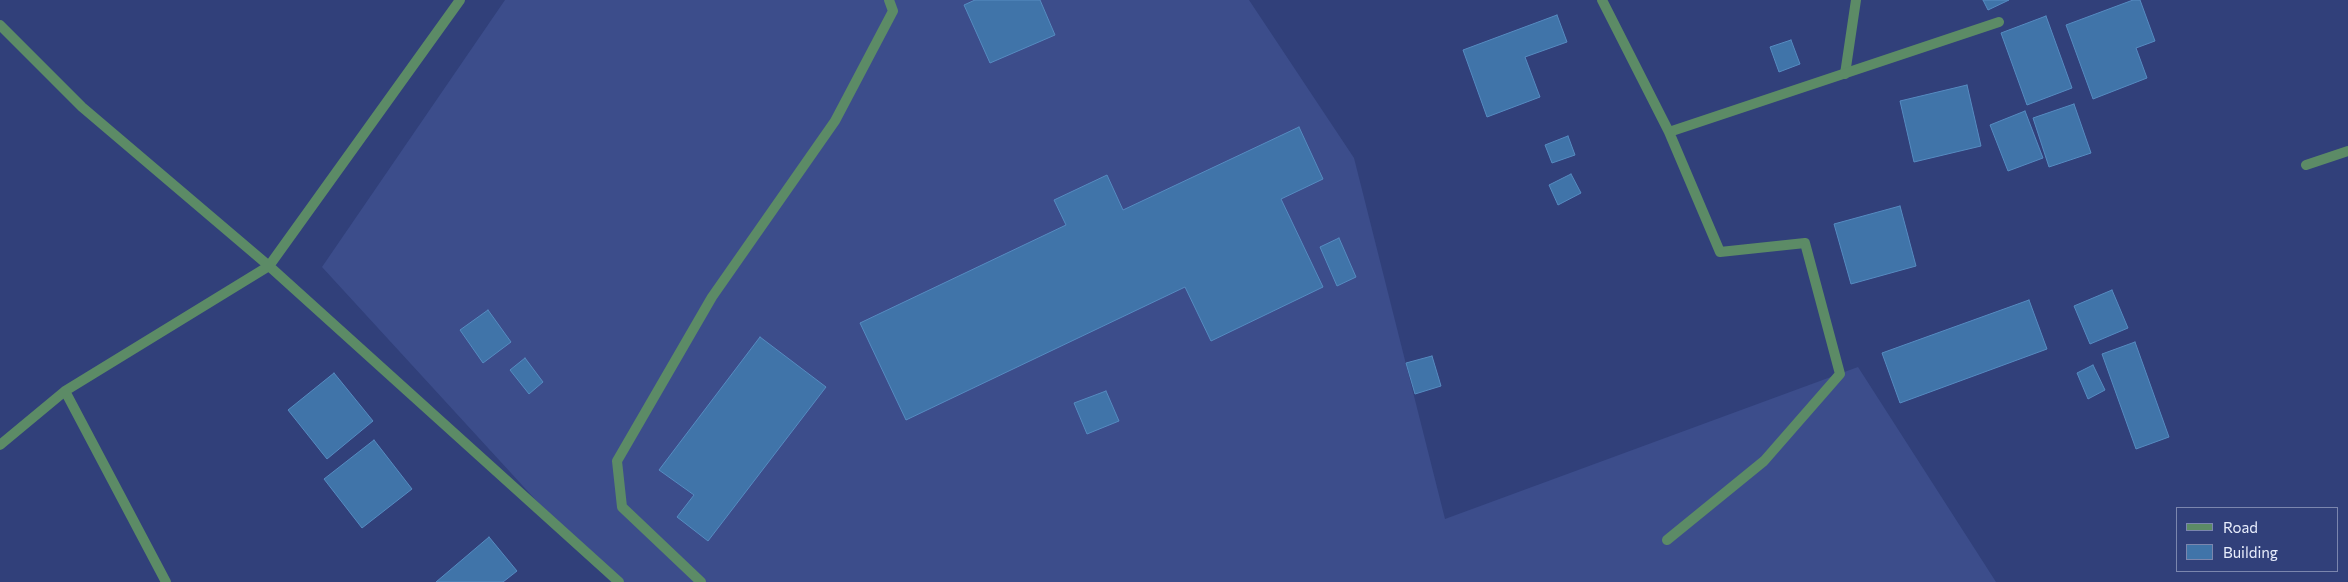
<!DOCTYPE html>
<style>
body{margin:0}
#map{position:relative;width:2348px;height:582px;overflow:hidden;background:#31407a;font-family:Commissioner,sans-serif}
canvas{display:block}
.legend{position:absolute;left:2176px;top:507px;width:162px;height:65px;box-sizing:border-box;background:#31407a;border:1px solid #7b86ae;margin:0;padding:6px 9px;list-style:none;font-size:15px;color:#e9eefd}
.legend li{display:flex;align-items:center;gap:10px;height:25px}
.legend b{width:25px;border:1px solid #7b86ae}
</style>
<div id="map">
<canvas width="2348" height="582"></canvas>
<ul class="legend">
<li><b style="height:6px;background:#5c8b66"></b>Road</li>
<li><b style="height:14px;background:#4074a9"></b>Building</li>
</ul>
</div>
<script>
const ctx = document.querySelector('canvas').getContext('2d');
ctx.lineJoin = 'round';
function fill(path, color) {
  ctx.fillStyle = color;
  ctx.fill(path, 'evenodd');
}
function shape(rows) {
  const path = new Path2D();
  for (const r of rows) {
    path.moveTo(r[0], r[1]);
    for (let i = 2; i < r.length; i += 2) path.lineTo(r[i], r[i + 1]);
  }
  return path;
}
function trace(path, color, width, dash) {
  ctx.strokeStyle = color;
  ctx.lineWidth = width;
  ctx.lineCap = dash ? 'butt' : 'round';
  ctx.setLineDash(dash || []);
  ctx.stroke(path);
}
fill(shape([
 [505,0,1249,0,1354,158,1445,519,1858,367,1996,582,611,582,322,267]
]), '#3c4d8b');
const building = shape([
 [975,0,1040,0,1055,35,990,63,964,5,975,0],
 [1983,0,2009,0,1988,10,1983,0],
 [2133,0,2140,0,2155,41,2136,48,2147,78,2093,99,2066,25,2133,0],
 [1557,15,1567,42,1525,57,1540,97,1487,117,1463,50,1557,15],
 [2046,16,2072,88,2027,105,2001,33,2046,16],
 [1791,40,1800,64,1779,72,1770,47,1791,40],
 [1967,85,1981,146,1914,162,1900,101,1967,85],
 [2074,104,2091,153,2049,167,2033,118,2074,104],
 [2025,111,2043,158,2008,171,1990,125,2025,111],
 [1299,127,1323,179,1281,199,1323,287,1211,341,1185,287,906,420,860,323,1066,225,1054,200,1107,175,1123,210,1299,127],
 [1568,136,1575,155,1552,163,1545,145,1568,136],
 [1571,174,1581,193,1558,205,1549,185,1571,174],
 [1900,206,1916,266,1851,284,1834,224,1900,206],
 [1339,238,1356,277,1337,286,1320,247,1339,238],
 [2112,290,2128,328,2090,344,2074,306,2112,290],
 [2029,300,2047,349,1900,403,1882,353,2029,300],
 [488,310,511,342,483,363,460,330,488,310],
 [760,337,826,387,708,541,677,517,694,495,659,470,760,337],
 [2135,342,2169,437,2136,449,2102,354,2135,342],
 [1432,356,1441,386,1415,394,1406,363,1432,356],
 [525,358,543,382,529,394,510,370,525,358],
 [2093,365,2105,390,2088,399,2077,373,2093,365],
 [334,373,373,421,327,459,288,410,334,373],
 [1106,391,1119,421,1087,434,1074,403,1106,391],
 [374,440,412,489,362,528,324,479,374,440],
 [489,537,517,571,503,582,436,582,489,537]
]);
fill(building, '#4074a9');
trace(building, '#568bc1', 1);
trace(shape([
 [1845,74,1856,0]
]), '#5c8b66', 10);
trace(shape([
 [1602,0,1669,132,1999,22],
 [0,25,82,107,269,266,619,582],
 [2306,165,2348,151],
 [65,391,166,582],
 [0,445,65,391,269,266,460,0],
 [1667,540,1764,461,1840,374,1805,243,1720,252,1669,132],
 [701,582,622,507,617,461,712,297,835,121,893,11,889,0]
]), '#5c8b66', 10);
</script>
